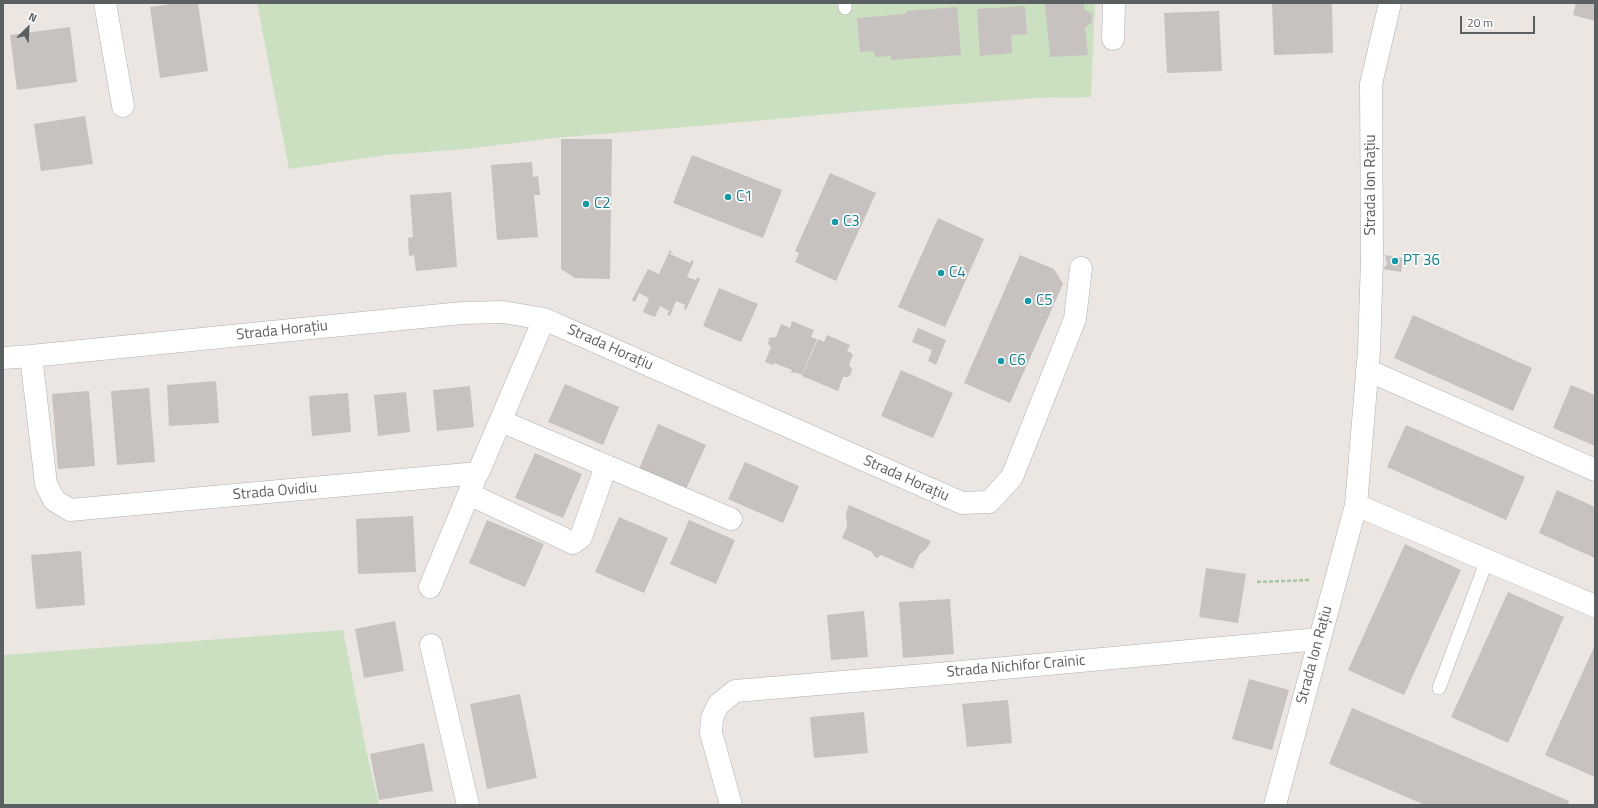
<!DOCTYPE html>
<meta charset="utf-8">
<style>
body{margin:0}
#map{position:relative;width:1598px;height:808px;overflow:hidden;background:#ebe6e2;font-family:"Titillium Web",sans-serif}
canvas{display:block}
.frame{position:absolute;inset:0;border:4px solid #5a5f61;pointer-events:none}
.north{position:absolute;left:8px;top:8px;width:40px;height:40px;-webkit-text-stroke:3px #fff;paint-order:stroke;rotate:24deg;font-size:11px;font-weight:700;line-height:16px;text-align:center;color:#5a5f61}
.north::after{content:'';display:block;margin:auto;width:14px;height:18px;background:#5a5f61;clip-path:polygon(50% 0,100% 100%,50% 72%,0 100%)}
.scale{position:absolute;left:1460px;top:16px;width:75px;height:18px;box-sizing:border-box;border:2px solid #5a5f61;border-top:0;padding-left:5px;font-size:12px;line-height:14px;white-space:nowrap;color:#5a5f61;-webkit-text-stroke:3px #fff;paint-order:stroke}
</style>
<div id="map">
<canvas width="1598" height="808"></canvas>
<div class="frame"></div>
<div class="north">N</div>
<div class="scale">20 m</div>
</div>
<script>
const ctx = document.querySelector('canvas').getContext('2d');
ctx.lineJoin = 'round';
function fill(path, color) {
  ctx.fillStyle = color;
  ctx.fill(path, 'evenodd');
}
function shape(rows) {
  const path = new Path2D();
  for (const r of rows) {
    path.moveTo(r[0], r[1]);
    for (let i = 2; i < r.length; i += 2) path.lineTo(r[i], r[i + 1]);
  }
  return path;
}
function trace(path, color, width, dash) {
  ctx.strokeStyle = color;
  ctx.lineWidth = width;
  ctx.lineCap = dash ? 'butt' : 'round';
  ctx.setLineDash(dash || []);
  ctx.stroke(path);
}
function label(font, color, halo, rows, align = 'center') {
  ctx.font = font + ' "Titillium Web",sans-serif';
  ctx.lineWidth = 3.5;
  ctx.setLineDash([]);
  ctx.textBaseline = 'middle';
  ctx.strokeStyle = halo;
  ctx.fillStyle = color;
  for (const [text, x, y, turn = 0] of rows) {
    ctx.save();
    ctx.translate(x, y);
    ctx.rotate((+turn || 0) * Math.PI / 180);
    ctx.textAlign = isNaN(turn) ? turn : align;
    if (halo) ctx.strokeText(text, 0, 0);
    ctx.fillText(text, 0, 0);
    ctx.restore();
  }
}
fill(shape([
 [257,3,1095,3,1091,97,1037,98,852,112,699,126,554,138,466,149,386,155,289,169],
 [343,630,366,749,379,805,3,805,3,655]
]), '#cae0c1');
fill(shape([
 [179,3,198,3,208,71,160,78,150,7],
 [1057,3,1084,3,1084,9,1092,14,1092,22,1085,28,1088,55,1050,57,1045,4],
 [1272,3,1332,3,1333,53,1274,55],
 [1576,3,1595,3,1595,21,1573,15],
 [1025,6,1027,34,1011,35,1012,53,980,56,977,9],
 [957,7,961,55,891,60,891,56,875,57,874,51,860,52,857,18,906,14,906,11],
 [1219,11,1222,71,1167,73,1164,13],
 [70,27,77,82,17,90,10,35],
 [85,116,93,164,41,171,34,124],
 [561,139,612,139,610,279,575,278,561,269],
 [692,155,782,190,763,238,673,203],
 [532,162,533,177,538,176,540,195,534,195,538,237,497,240,491,165],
 [830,173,876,193,836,281,795,262,799,253,795,251],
 [451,192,457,267,416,271,414,255,409,256,408,238,413,237,410,195],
 [938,218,984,239,945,327,898,307],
 [670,250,672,251,670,254,690,263,692,260,694,261,687,277,696,280,697,277,700,279,686,310,684,309,685,305,676,301,670,316,667,315,669,311,660,306,655,317,643,312,649,298,639,293,635,302,632,300,648,269,659,274],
 [1020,255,1054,269,1063,284,1010,403,964,383],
 [1385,255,1403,258,1401,272,1383,269,1387,264],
 [719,288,758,304,741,342,703,326],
 [1413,315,1532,368,1513,411,1394,358],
 [792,321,814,330,811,337,817,339,802,375,794,372,793,373,791,373,792,370,774,363,773,365,765,362,771,347,768,344,769,338,776,337,781,324,790,328],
 [918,328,946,340,936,365,928,361,932,350,912,342],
 [827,335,850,345,847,351,853,354,849,366,852,368,851,374,848,377,843,377,838,391,802,376,818,339,824,342],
 [901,370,953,393,933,438,881,416],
 [216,381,219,423,169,426,167,385],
 [565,384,619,407,603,445,548,422],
 [1571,385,1595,395,1595,446,1553,428],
 [470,386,474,427,437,431,433,390],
 [149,388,155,462,117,465,111,391],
 [89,391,95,466,58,469,52,394],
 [406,392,410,432,378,436,374,395],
 [348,393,351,432,312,436,309,396],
 [658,424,706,445,686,489,639,469],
 [1406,425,1525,477,1506,520,1387,467],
 [535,453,582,474,563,518,515,498],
 [745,462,799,486,783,523,728,499],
 [1557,490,1595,507,1595,558,1539,533],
 [849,505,931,541,927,548,919,555,913,569,881,555,877,558,874,556,872,552,842,538,847,527,846,513],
 [413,516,416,572,358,574,356,519],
 [619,517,668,538,644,593,595,572],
 [487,520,544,544,525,587,469,563],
 [689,520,735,540,716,584,670,564],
 [1405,544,1461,570,1404,695,1348,670],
 [81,551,85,605,36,609,31,555],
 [1206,568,1246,574,1238,623,1199,617],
 [1508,592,1564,617,1508,743,1451,717],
 [950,599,954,654,903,658,899,602],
 [864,611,868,657,831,660,827,615],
 [395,621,404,671,364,678,355,629],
 [1595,645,1595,777,1545,755],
 [1249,679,1289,690,1272,750,1232,739],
 [520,694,537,778,487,789,470,704],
 [1008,700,1012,743,967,747,962,704],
 [1352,708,1569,801,1568,805,1425,805,1329,764],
 [864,712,868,753,814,758,810,717],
 [424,743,433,791,379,800,370,754]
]), '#c7c1bf');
const service = shape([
 [845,3,845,8],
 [1439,688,1487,560]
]);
const minor = shape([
 [105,3,123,106],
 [1113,39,1114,3],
 [31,356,46,484,54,500,70,510,478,473,544,319],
 [3,358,31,356,462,313,503,312,544,319,962,503,989,502,1012,477,1075,319,1081,268],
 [1367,370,1595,470],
 [501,421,731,519],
 [469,494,573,543,581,537,606,466],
 [1356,505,1595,606],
 [430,587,474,481],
 [431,645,468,805],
 [731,805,711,733,712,718,718,705,735,691,961,672,1319,639],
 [1275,805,1356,505,1369,351,1372,259,1371,84,1390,3]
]);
trace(service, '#adb1b3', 14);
trace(minor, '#adb1b3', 23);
trace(shape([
 [1257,582,1311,580]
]), '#a3c9a2', 2.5, [4, 2]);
trace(service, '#fff', 13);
trace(minor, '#fff', 22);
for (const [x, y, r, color] of [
 [728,197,4,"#0f9aa8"],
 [586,204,4,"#0f9aa8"],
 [835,222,4,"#0f9aa8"],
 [1395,261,4,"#0f9aa8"],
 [941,273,4,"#0f9aa8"],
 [1028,301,4,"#0f9aa8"],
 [1001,361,4,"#0f9aa8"]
]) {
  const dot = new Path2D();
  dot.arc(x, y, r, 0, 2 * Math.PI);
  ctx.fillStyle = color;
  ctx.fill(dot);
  trace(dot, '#fff', 1.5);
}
label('15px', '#5a5f61', '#fff', [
 ["Strada Ion Rațiu",1371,185,-90],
 ["Strada Horațiu",282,331,-6],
 ["Strada Horațiu",610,348,24],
 ["Strada Horațiu",906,479,24],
 ["Strada Ovidiu",275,492,-5],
 ["Strada Ion Rațiu",1315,655,-75],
 ["Strada Nichifor Crainic",1016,667,-5]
]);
label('15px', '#0d838f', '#fff', [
 ["C1",736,197],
 ["C2",594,204],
 ["C3",843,222],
 ["PT 36",1403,261],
 ["C4",949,273],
 ["C5",1036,301],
 ["C6",1009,361]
], 'left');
</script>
